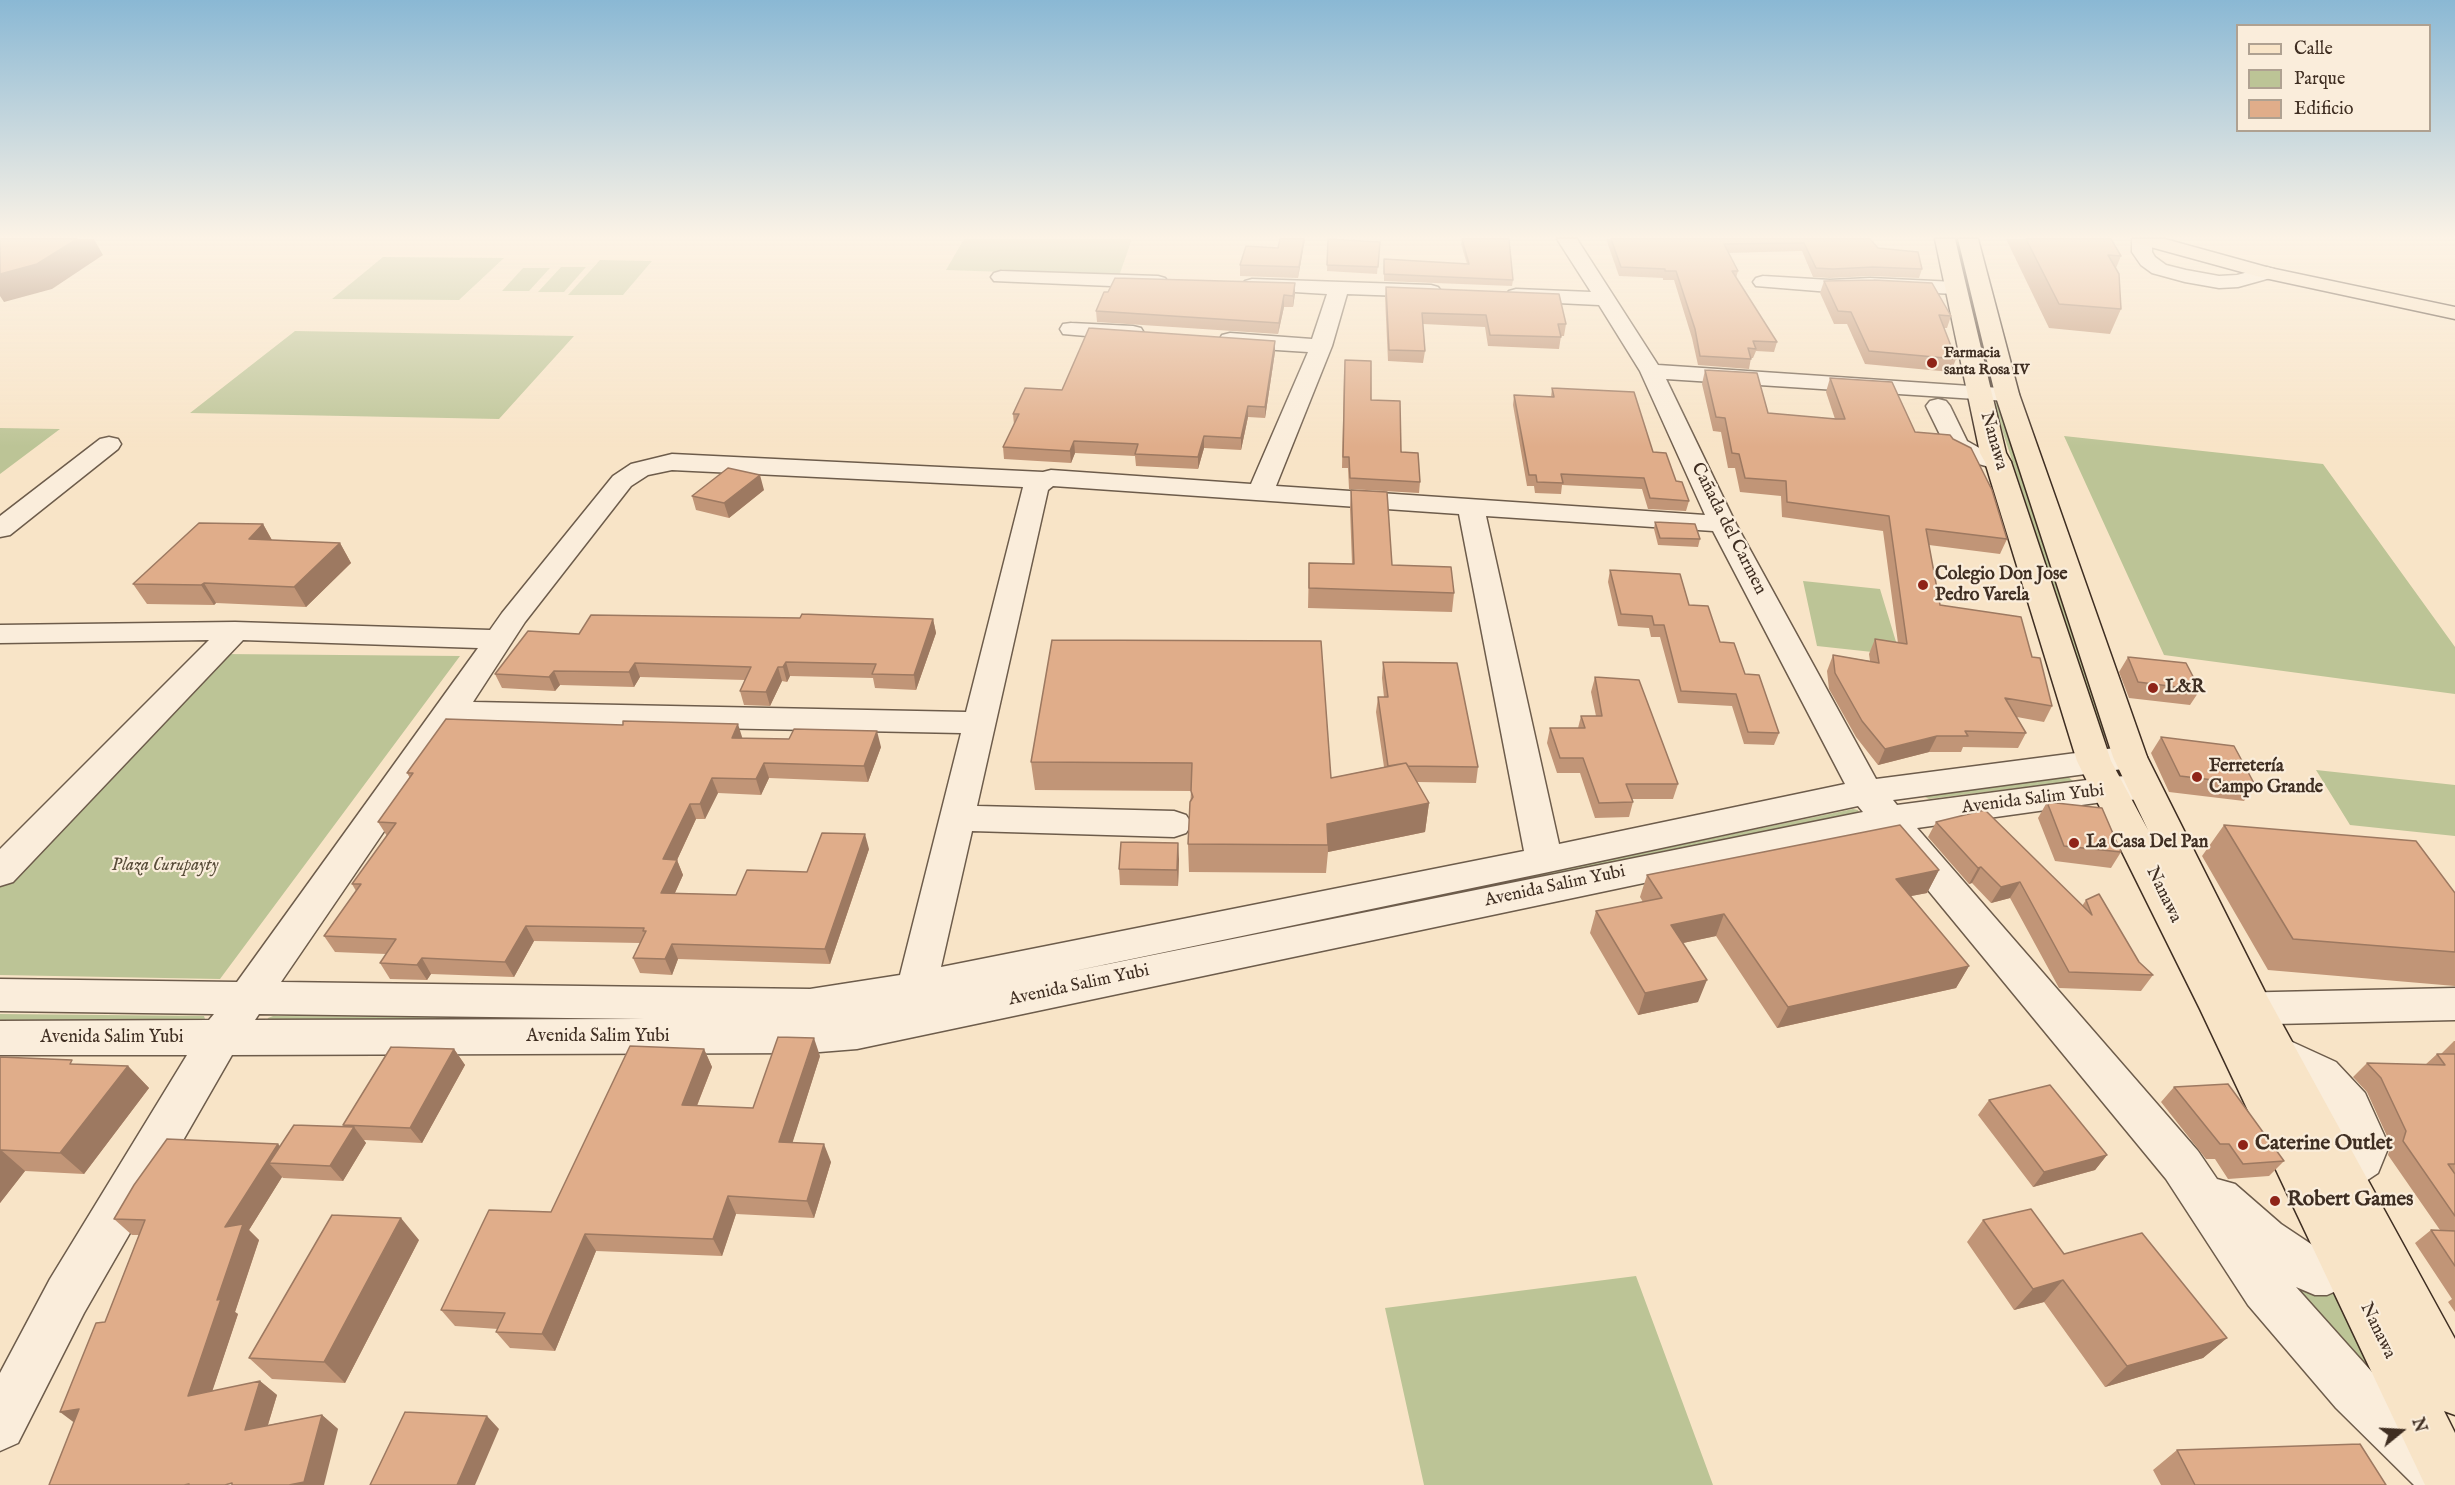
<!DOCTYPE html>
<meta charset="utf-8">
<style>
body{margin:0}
#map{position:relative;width:2455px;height:1485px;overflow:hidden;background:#f8e4c7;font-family:"IM FELL English",serif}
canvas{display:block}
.legend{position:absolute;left:2236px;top:24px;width:195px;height:108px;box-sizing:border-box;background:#faeddb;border:2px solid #afa191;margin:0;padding:8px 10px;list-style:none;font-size:18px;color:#3f2e22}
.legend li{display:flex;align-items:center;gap:12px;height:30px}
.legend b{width:30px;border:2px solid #afa191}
.north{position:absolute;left:2371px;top:1401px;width:60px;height:60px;-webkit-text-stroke:4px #faeddb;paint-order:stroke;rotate:72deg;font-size:16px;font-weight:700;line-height:24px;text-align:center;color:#3f2e22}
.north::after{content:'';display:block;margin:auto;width:21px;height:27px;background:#3f2e22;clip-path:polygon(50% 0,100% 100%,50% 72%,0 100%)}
</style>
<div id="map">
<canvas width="2455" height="1485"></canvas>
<ul class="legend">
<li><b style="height:8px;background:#f8e4c7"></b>Calle</li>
<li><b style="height:16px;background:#bcc496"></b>Parque</li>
<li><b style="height:16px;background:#e0ad8a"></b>Edificio</li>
</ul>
<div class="north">N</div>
</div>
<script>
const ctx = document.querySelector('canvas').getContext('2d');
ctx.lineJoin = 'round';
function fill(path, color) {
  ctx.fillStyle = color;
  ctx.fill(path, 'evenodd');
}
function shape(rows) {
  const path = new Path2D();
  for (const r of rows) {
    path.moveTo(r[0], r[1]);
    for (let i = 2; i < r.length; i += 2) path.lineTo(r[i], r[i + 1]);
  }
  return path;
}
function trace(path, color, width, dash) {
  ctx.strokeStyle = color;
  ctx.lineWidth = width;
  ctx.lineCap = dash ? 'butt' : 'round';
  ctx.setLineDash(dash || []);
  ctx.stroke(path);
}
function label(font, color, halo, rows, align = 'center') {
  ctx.font = font + ' "IM FELL English",serif';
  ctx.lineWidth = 4.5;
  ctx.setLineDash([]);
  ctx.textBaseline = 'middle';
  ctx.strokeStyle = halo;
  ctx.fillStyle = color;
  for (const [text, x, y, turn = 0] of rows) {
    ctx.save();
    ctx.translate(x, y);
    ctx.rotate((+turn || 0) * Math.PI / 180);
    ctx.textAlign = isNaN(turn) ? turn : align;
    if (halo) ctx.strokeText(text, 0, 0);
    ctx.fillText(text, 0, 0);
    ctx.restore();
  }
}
fill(shape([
 [964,239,1132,239,1119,276,946,270],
 [383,257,504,258,459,300,332,299],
 [600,260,652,261,623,295,568,295],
 [1960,264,1964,264,1992,385,1989,384],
 [561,267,586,267,564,292,538,292],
 [523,268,550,268,529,291,502,291],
 [295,331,574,336,499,419,190,413],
 [1993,402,1999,403,2108,738,2102,736],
 [0,428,60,429,0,474],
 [2064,436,2323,464,2455,647,2455,694,2164,655],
 [1803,581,1880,589,1900,655,1817,646],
 [222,654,460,656,220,979,0,975,0,872],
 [2316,770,2455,785,2455,836,2350,825],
 [2067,776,2073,781,1929,799,1923,796],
 [1853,809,1858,810,1859,813,978,991],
 [869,1010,872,1012,869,1017,793,1027,266,1023,268,1018,273,1016,794,1019],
 [0,1014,204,1016,205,1019,201,1023,0,1021],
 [2265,1252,2337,1291,2393,1413],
 [1636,1276,1713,1485,1424,1485,1385,1308]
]), '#bcc496');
const minor = shape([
 [1557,239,1577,239,1658,365,2015,389,2019,394,2015,399,2007,401,1666,379,1736,524,1876,779,2130,746,2142,749,2147,757,2142,765,2130,768,1893,800,1897,805,2110,777,2144,775,2156,779,2161,787,2156,795,2144,799,2110,801,1917,828,2198,1151,2217,1179,2235,1184,2281,1224,2317,1248,2322,1236,2339,1230,2356,1236,2362,1252,2352,1284,2327,1295,2315,1295,2296,1287,2372,1372,2455,1451,2455,1485,2414,1485,2336,1408,2248,1305,2166,1179,1881,833,857,1049,807,1053,232,1055,84,1313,18,1443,0,1451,0,1373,50,1279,187,1055,0,1055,0,1021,209,1020,214,1014,0,1011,0,979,237,982,478,648,243,640,13,882,0,886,0,849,209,640,0,643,0,625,235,622,490,630,502,613,613,476,631,464,672,454,1043,472,1051,470,1251,484,1308,352,1230,347,1222,345,1219,340,1222,335,1230,333,1312,339,1327,294,1245,289,1242,285,1245,281,1252,279,1431,285,1438,287,1441,291,1438,295,1431,297,1347,294,1332,346,1276,486,1705,515,1640,371,1599,305,1516,301,1509,299,1506,295,1509,291,1516,289,1591,292,1557,239],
 [672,470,1023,487,966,712,473,702,525,622,631,486,648,475,672,470],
 [1053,486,1459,514,1524,851,941,967,972,831,1174,837,1186,833,1192,824,1186,815,1174,811,977,806,1048,490,1053,486],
 [1486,516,1713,531,1845,784,1559,844,1486,516],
 [458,723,961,733,900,975,810,989,281,982,458,723],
 [1858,806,1863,812,1069,972,1544,873,1858,806],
 [259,1014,644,1019,255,1020,259,1014],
 [2132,239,2152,239,2152,252,2155,257,2166,265,2186,270,2219,276,2237,275,2267,267,2274,269,2277,273,2274,277,2238,287,2219,288,2185,282,2152,273,2141,265,2132,252,2132,239],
 [1001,271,1158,276,1165,278,1168,282,1165,286,1158,288,994,281,991,277,994,273,1001,271],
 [1763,276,1830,280,1870,278,1956,282,1963,284,1966,288,1963,292,1956,294,1870,290,1830,292,1756,286,1753,282,1756,278,1763,276],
 [1071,323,1133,326,1141,328,1144,333,1141,338,1133,340,1063,334,1060,329,1063,324,1071,323],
 [1938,399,1946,401,1950,406,1967,441,1983,450,2007,457,2011,462,2007,467,1998,470,1989,467,1965,460,1948,451,1926,406,1930,401,1938,399],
 [109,437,118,439,121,444,118,449,10,535,0,537,0,516,100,439,109,437],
 [2455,988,2455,1020,2229,1025,2215,1021,2209,1009,2215,997,2229,993,2455,988],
 [2277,1035,2336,1062,2365,1093,2389,1146,2378,1173,2357,1187,2341,1193,2325,1187,2319,1173,2325,1159,2345,1146,2333,1118,2306,1088,2262,1064,2256,1052,2262,1040,2277,1035]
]);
const major = shape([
 [1935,239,1955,239,2006,453,2011,462,2111,761,2148,830,2113,757,1995,394,1958,239,1978,239,2019,394,2147,757,2268,998,2455,1339,2455,1415,2444,1411,2455,1433,2455,1485,2425,1485,2200,1009,2077,761,1985,462,1980,453,1935,239],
 [2133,239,2165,239,2270,268,2455,307,2455,319,2260,277,2136,243,2133,239]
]);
trace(minor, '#6d5c4b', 3);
trace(major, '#3f2e22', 3);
fill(minor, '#faeddb');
fill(major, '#f8e4c7');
fill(shape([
 [1305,239,1298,278,1240,276,1240,265,1278,248],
 [1328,239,1380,242,1377,274,1327,271],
 [1462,239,1509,239,1513,280,1512,286,1384,281,1384,259,1467,264,1461,244],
 [1606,239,1870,239,1878,248,1922,269,1919,278,1870,276,1830,278,1813,277,1802,251,1728,253,1738,271,1736,278,1777,342,1774,352,1756,351,1753,358,1751,358,1749,369,1698,365,1692,338,1674,280,1663,280,1663,278,1619,276],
 [2006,239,2111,239,2121,256,2116,268,2121,309,2110,334,2049,328],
 [1824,281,1951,316,1947,328,1944,328,1956,359,1951,372,1865,364,1847,324,1834,324,1820,293],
 [1295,283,1295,294,1293,307,1284,307,1278,334,1097,322,1096,311],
 [1386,287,1566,324,1564,336,1561,336,1559,349,1488,346,1485,327,1423,324,1425,351,1423,363,1388,361,1385,298],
 [1275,352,1265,418,1248,417,1241,450,1204,448,1198,469,1136,466,1135,456,1075,453,1071,463,1004,459,1003,447,1014,425,1013,414,1062,390],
 [1344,370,1371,400,1420,482,1419,493,1349,489,1348,468,1342,468],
 [1705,370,1768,413,1835,419,1826,392,1830,378,1915,432,2007,539,2000,554,1929,545,1940,605,2032,657,2052,706,2044,722,2017,717,2026,733,2018,748,1963,747,1961,752,1929,752,1878,765,1856,737,1829,689,1827,671,1833,655,1870,661,1869,654,1875,639,1898,643,1883,531,1782,517,1781,496,1740,492,1735,468,1728,468,1721,432,1713,431,1702,384],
 [1552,388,1653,452,1676,481,1689,501,1686,511,1648,509,1642,489,1562,485,1561,494,1535,493,1534,486,1527,486,1513,405,1514,395,1551,397],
 [764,490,729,518,696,510,692,496],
 [1351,490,1392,565,1454,593,1452,612,1308,608,1309,563,1352,564,1350,509],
 [1655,522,1700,539,1698,547,1658,545,1654,529],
 [263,524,272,540,340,543,351,563,306,607,216,603,214,605,147,604,133,584],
 [1610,570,1689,605,1745,674,1779,733,1774,745,1744,744,1732,706,1678,703,1660,637,1651,637,1649,628,1618,626,1608,582],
 [800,618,933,619,936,633,916,690,875,688,873,678,790,676,787,682,782,681,770,706,744,705,740,691,745,680,640,677,634,687,560,685,555,691,502,688,495,674,579,634],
 [1052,640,1331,778,1384,767,1376,712,1378,697,1384,697,1382,678,1383,662,1478,767,1476,783,1417,782,1429,803,1425,832,1328,852,1326,873,1189,872,1188,844,1191,791,1035,790,1031,762],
 [2128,657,2200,690,2190,705,2129,698,2119,672],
 [1595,677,1678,784,1673,799,1632,799,1633,802,1629,817,1595,818,1580,773,1557,773,1547,743,1550,728,1578,728,1581,716,1596,716,1591,692],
 [2161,737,2255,785,2244,801,2169,792,2151,753],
 [742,738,881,747,868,782,769,778,761,795,718,793,705,819,696,819,677,860,683,875,675,893,736,895,807,872,869,849,830,964,678,959,672,975,640,973,633,958,640,943,534,941,514,977,431,974,427,980,390,979,380,963,386,954,335,952,324,936,356,891,352,884,387,836,378,822,410,778,407,773],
 [2047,802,2121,852,2111,868,2055,861,2038,818],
 [1936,822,2082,906,2086,900,2139,962,2153,975,2141,991,2059,988,2010,898,1991,903,1972,883,1969,884,1928,837],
 [2224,825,2455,893,2455,986,2268,970,2202,856],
 [1179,859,1178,886,1120,885,1119,869],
 [1939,870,1927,893,1911,896,1969,966,1956,988,1777,1028,1716,936,1683,943,1698,1002,1638,1015,1590,933,1596,911,1643,902,1640,897,1647,875],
 [2454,1041,2455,1041,2455,1312,2448,1302,2452,1299,2415,1243,2431,1230,2440,1230,2388,1155,2391,1145,2367,1092,2353,1077,2367,1063,2425,1065,2437,1054,2441,1054],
 [454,1049,465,1065,422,1143,364,1140,366,1143,343,1181,283,1178,282,1177,249,1230,259,1240,235,1312,238,1314,212,1391,260,1381,277,1395,268,1425,322,1415,338,1429,74,1422,105,1322,139,1235,132,1235,114,1219,280,1146,345,1127,343,1125],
 [704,1049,712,1067,697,1106,753,1108,820,1056,792,1143,831,1162,814,1218,736,1214,722,1256,596,1251,555,1351,510,1348,496,1332,498,1329,455,1326,441,1310,551,1212],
 [0,1057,76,1064,128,1066,149,1088,84,1174,25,1171,0,1203],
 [2174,1087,2284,1161,2269,1176,2228,1179,2215,1159,2206,1159,2161,1102],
 [1989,1100,2107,1155,2095,1170,2033,1187,1978,1115],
 [1983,1220,2064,1254,2227,1338,2203,1358,2105,1387,2044,1302,2014,1310,1967,1242],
 [419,1240,345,1383,272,1379,249,1358],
 [2177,1450,2386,1485,2161,1485,2153,1470]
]), '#c19577');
fill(shape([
 [77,239,94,239,103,255,52,289,4,302,0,296,0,274],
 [1304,239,1305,239,1298,278,1299,267],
 [1295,283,1295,294,1293,307,1293,296],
 [1284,295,1284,307,1278,334,1279,323],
 [1275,341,1275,352,1265,418,1265,407],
 [1248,406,1248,417,1241,450,1241,438],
 [1204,436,1204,448,1198,469,1198,457],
 [1074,441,1075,453,1071,463,1070,451],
 [760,475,764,490,729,518,724,503],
 [263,524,274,544,249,539],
 [340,543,351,563,306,607,294,587],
 [204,583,216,603,214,605,201,585],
 [933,619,936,633,916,690,914,675],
 [786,662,790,676,787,682,783,667],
 [635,663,640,677,634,687,629,672],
 [778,667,782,681,770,706,766,692],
 [554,671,560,685,555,691,549,677],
 [738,724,743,740,732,738],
 [877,731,881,747,868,782,864,766],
 [1937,736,1929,752,1878,765,1885,749],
 [764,763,769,778,761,795,756,779],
 [712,778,718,793,705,819,700,804],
 [1429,803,1425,832,1328,852,1327,824],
 [690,804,696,819,677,860,683,875,668,908,661,893,663,859],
 [865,834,869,849,830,964,825,949],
 [1178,843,1179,859,1178,886,1177,870],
 [1981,867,1972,883,1969,884,1978,868],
 [1939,870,1927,893,1885,901,1896,879],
 [2020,882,2010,898,1991,903,2001,887],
 [1724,914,1716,936,1664,947,1671,925],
 [526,926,534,941,514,977,505,962],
 [672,944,678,959,672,975,665,959],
 [422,958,431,974,427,980,417,965],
 [1969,966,1956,988,1777,1028,1788,1007],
 [1707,980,1698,1002,1638,1015,1645,993],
 [814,1038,820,1056,787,1160,779,1142],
 [454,1049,465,1065,422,1143,410,1128],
 [704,1049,712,1067,690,1123,682,1105],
 [128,1066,149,1088,84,1174,60,1153],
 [354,1127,366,1143,343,1181,330,1166],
 [278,1144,293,1160,269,1163,282,1177,249,1230,259,1240,235,1312,238,1314,206,1410,188,1396,217,1300,225,1227],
 [824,1144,831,1162,814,1218,807,1201],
 [1,1150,25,1171,0,1203,0,1151],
 [2107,1155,2095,1170,2033,1187,2044,1172],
 [728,1196,736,1214,722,1256,713,1239],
 [401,1218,419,1240,345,1383,324,1362],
 [585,1234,596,1251,555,1351,542,1334],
 [2063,1280,2044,1302,2014,1310,2033,1289],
 [2227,1338,2203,1358,2105,1387,2127,1366],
 [260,1381,277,1395,262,1444,245,1430],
 [79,1409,80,1427,60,1412],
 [322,1415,338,1429,324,1485,289,1485],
 [487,1416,499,1429,475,1485,457,1485]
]), '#9d7961');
const building = shape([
 [0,239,77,239,37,264,0,274,0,239],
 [1280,239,1304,239,1299,267,1240,265,1246,246,1278,248,1280,239],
 [1328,239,1380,242,1378,267,1327,265,1328,239],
 [1462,239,1509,239,1513,280,1384,274,1384,259,1469,264,1462,239],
 [1611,239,1870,239,1878,248,1918,252,1922,269,1873,267,1833,269,1816,268,1804,243,1724,244,1738,271,1732,271,1777,342,1753,341,1756,349,1748,348,1751,359,1700,356,1695,329,1676,271,1665,271,1665,269,1621,267,1611,239],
 [2026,239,2111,239,2121,256,2108,255,2119,274,2121,309,2059,304,2026,239],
 [1115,278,1295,283,1293,296,1284,295,1279,323,1096,311,1104,292,1108,292,1115,278],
 [1874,280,1932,283,1951,316,1939,315,1956,359,1869,351,1851,312,1838,311,1824,281,1874,280],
 [1386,287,1559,294,1566,324,1558,324,1561,337,1490,335,1486,315,1422,313,1425,351,1389,350,1386,287],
 [1089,328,1275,341,1265,407,1248,406,1241,438,1204,436,1198,457,1135,454,1138,444,1074,441,1070,451,1003,447,1019,414,1013,414,1025,388,1062,390,1089,328],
 [1345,360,1371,361,1371,400,1400,401,1401,452,1418,453,1420,482,1350,478,1349,457,1343,457,1345,360],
 [1705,370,1757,373,1768,413,1836,419,1845,419,1830,378,1892,382,1915,432,1950,435,1953,439,1971,448,1992,490,2007,539,1926,529,1940,605,2021,617,2032,657,2040,658,2052,706,2005,698,2026,733,1965,731,1968,736,1937,736,1885,749,1862,721,1835,673,1833,655,1879,663,1875,639,1907,644,1889,516,1787,502,1786,481,1745,478,1739,454,1732,453,1725,418,1716,417,1705,370],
 [1552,388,1634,392,1653,452,1666,453,1676,481,1682,482,1689,501,1650,498,1644,478,1561,474,1563,483,1537,482,1536,475,1529,475,1514,395,1554,397,1552,388],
 [728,468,760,475,724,503,692,496,728,468],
 [1351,490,1387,492,1392,565,1451,567,1454,593,1309,588,1309,563,1354,564,1351,490],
 [1655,522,1695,524,1700,539,1660,538,1655,522],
 [199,523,263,524,249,539,340,543,294,587,204,583,201,585,133,584,199,523],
 [1610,570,1680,574,1689,605,1708,606,1720,642,1734,643,1745,674,1759,675,1779,733,1748,732,1736,694,1681,691,1664,625,1654,625,1652,616,1621,614,1610,570],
 [802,614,933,619,914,675,872,674,876,664,786,662,783,667,778,667,766,692,740,691,751,667,635,663,629,672,554,671,549,677,495,674,528,631,579,634,591,615,800,618,802,614],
 [1052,640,1321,641,1331,778,1406,763,1429,803,1327,824,1328,845,1188,844,1190,802,1193,797,1191,791,1192,763,1031,762,1052,640],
 [2128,657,2186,663,2200,690,2138,682,2128,657],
 [1383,662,1457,663,1478,767,1408,766,1406,763,1388,766,1378,697,1388,697,1383,662],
 [1595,677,1639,680,1678,784,1626,784,1633,802,1599,803,1583,758,1560,758,1550,728,1585,728,1581,716,1602,716,1595,677],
 [446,719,623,725,623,721,738,724,732,738,789,739,794,729,877,731,864,766,764,763,756,779,712,778,700,804,690,804,663,859,677,860,661,893,736,895,747,870,807,872,822,833,865,834,825,949,672,944,665,959,633,958,646,931,643,931,644,928,526,926,505,962,422,958,417,965,380,963,396,939,324,936,361,884,352,884,396,823,378,822,413,773,407,773,446,719],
 [2161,737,2234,746,2255,785,2180,776,2161,737],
 [2047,802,2102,808,2121,852,2064,846,2047,802],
 [1985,810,2092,915,2086,900,2099,894,2139,962,2153,975,2069,972,2020,882,2001,887,1981,867,1978,868,1936,822,1985,810],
 [1900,825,1939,870,1896,879,1969,966,1788,1007,1724,914,1671,925,1707,980,1645,993,1596,911,1662,898,1647,875,1900,825],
 [2224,825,2416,841,2455,893,2455,952,2293,939,2224,825],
 [1121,842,1178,843,1177,870,1119,869,1121,842],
 [778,1037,814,1038,779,1142,824,1144,807,1201,728,1196,713,1239,585,1234,542,1334,496,1332,505,1313,441,1310,489,1210,551,1212,630,1046,704,1049,682,1105,753,1108,778,1037],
 [391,1047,454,1049,410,1128,343,1125,391,1047],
 [2437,1054,2455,1054,2455,1164,2448,1164,2455,1174,2455,1216,2403,1141,2406,1131,2381,1078,2367,1063,2445,1065,2437,1054],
 [0,1057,72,1060,70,1064,128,1066,60,1153,1,1150,0,1151,0,1057],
 [2228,1084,2284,1161,2243,1164,2229,1144,2220,1144,2174,1087,2228,1084],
 [2050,1085,2107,1155,2044,1172,1989,1100,2050,1085],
 [294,1125,354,1127,330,1166,269,1163,294,1125],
 [167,1139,278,1144,225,1227,243,1224,217,1300,221,1299,188,1396,260,1381,245,1430,322,1415,304,1482,289,1485,232,1485,232,1483,225,1485,188,1485,189,1484,184,1485,49,1485,79,1409,60,1412,96,1323,105,1322,145,1220,114,1219,134,1185,167,1139],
 [2031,1209,2064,1254,2142,1233,2227,1338,2127,1366,2063,1280,2033,1289,1983,1220,2031,1209],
 [332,1215,401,1218,324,1362,249,1358,332,1215],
 [2431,1230,2455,1231,2455,1266,2431,1230],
 [405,1412,487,1416,457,1485,370,1485,405,1412],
 [2360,1444,2386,1485,2195,1485,2177,1450,2360,1444]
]);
fill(building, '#e0ad8a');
trace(building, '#9d7961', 1.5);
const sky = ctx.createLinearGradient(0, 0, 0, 447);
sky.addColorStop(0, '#8ab8d4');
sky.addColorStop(0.53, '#fcf3e6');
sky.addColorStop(1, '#fcf3e600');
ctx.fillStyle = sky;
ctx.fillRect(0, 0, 2455, 447);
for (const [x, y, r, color] of [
 [1932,363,6,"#8f2418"],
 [1923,585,6,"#8f2418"],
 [2153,688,6,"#8f2418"],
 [2197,777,6,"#8f2418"],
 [2074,843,6,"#8f2418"],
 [2243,1145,6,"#8f2418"],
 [2275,1201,6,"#8f2418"]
]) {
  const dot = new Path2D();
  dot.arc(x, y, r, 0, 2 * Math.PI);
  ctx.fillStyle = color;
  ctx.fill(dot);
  trace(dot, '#faeddb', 2);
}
label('bold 15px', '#3f2e22', '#faeddb', [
 ["Farmacia",1944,354],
 ["santa Rosa IV",1944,371]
], 'left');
label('18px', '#3f2e22', '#faeddb', [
 ["Nanawa",1993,441,74],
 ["Cañada del Carmen",1728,529,63],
 ["Avenida Salim Yubi",2033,800,-7],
 ["Avenida Salim Yubi",1555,887,-12],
 ["Nanawa",2163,895,64],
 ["Avenida Salim Yubi",1079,986,-12],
 ["Avenida Salim Yubi",598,1037],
 ["Avenida Salim Yubi",112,1038],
 ["Nanawa",2377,1331,64]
]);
label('bold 18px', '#3f2e22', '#faeddb', [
 ["Colegio Don Jose",1935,575],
 ["Pedro Varela",1935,596],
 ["L&R",2165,688],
 ["Ferretería",2209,767],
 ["Campo Grande",2209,788],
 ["La Casa Del Pan",2086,843]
], 'left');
label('italic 18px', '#584c39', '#faeddb', [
 ["Plaza Curupayty",165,866]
]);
label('bold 21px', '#3f2e22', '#faeddb', [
 ["Caterine Outlet",2255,1145],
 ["Robert Games",2287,1201]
], 'left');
</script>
